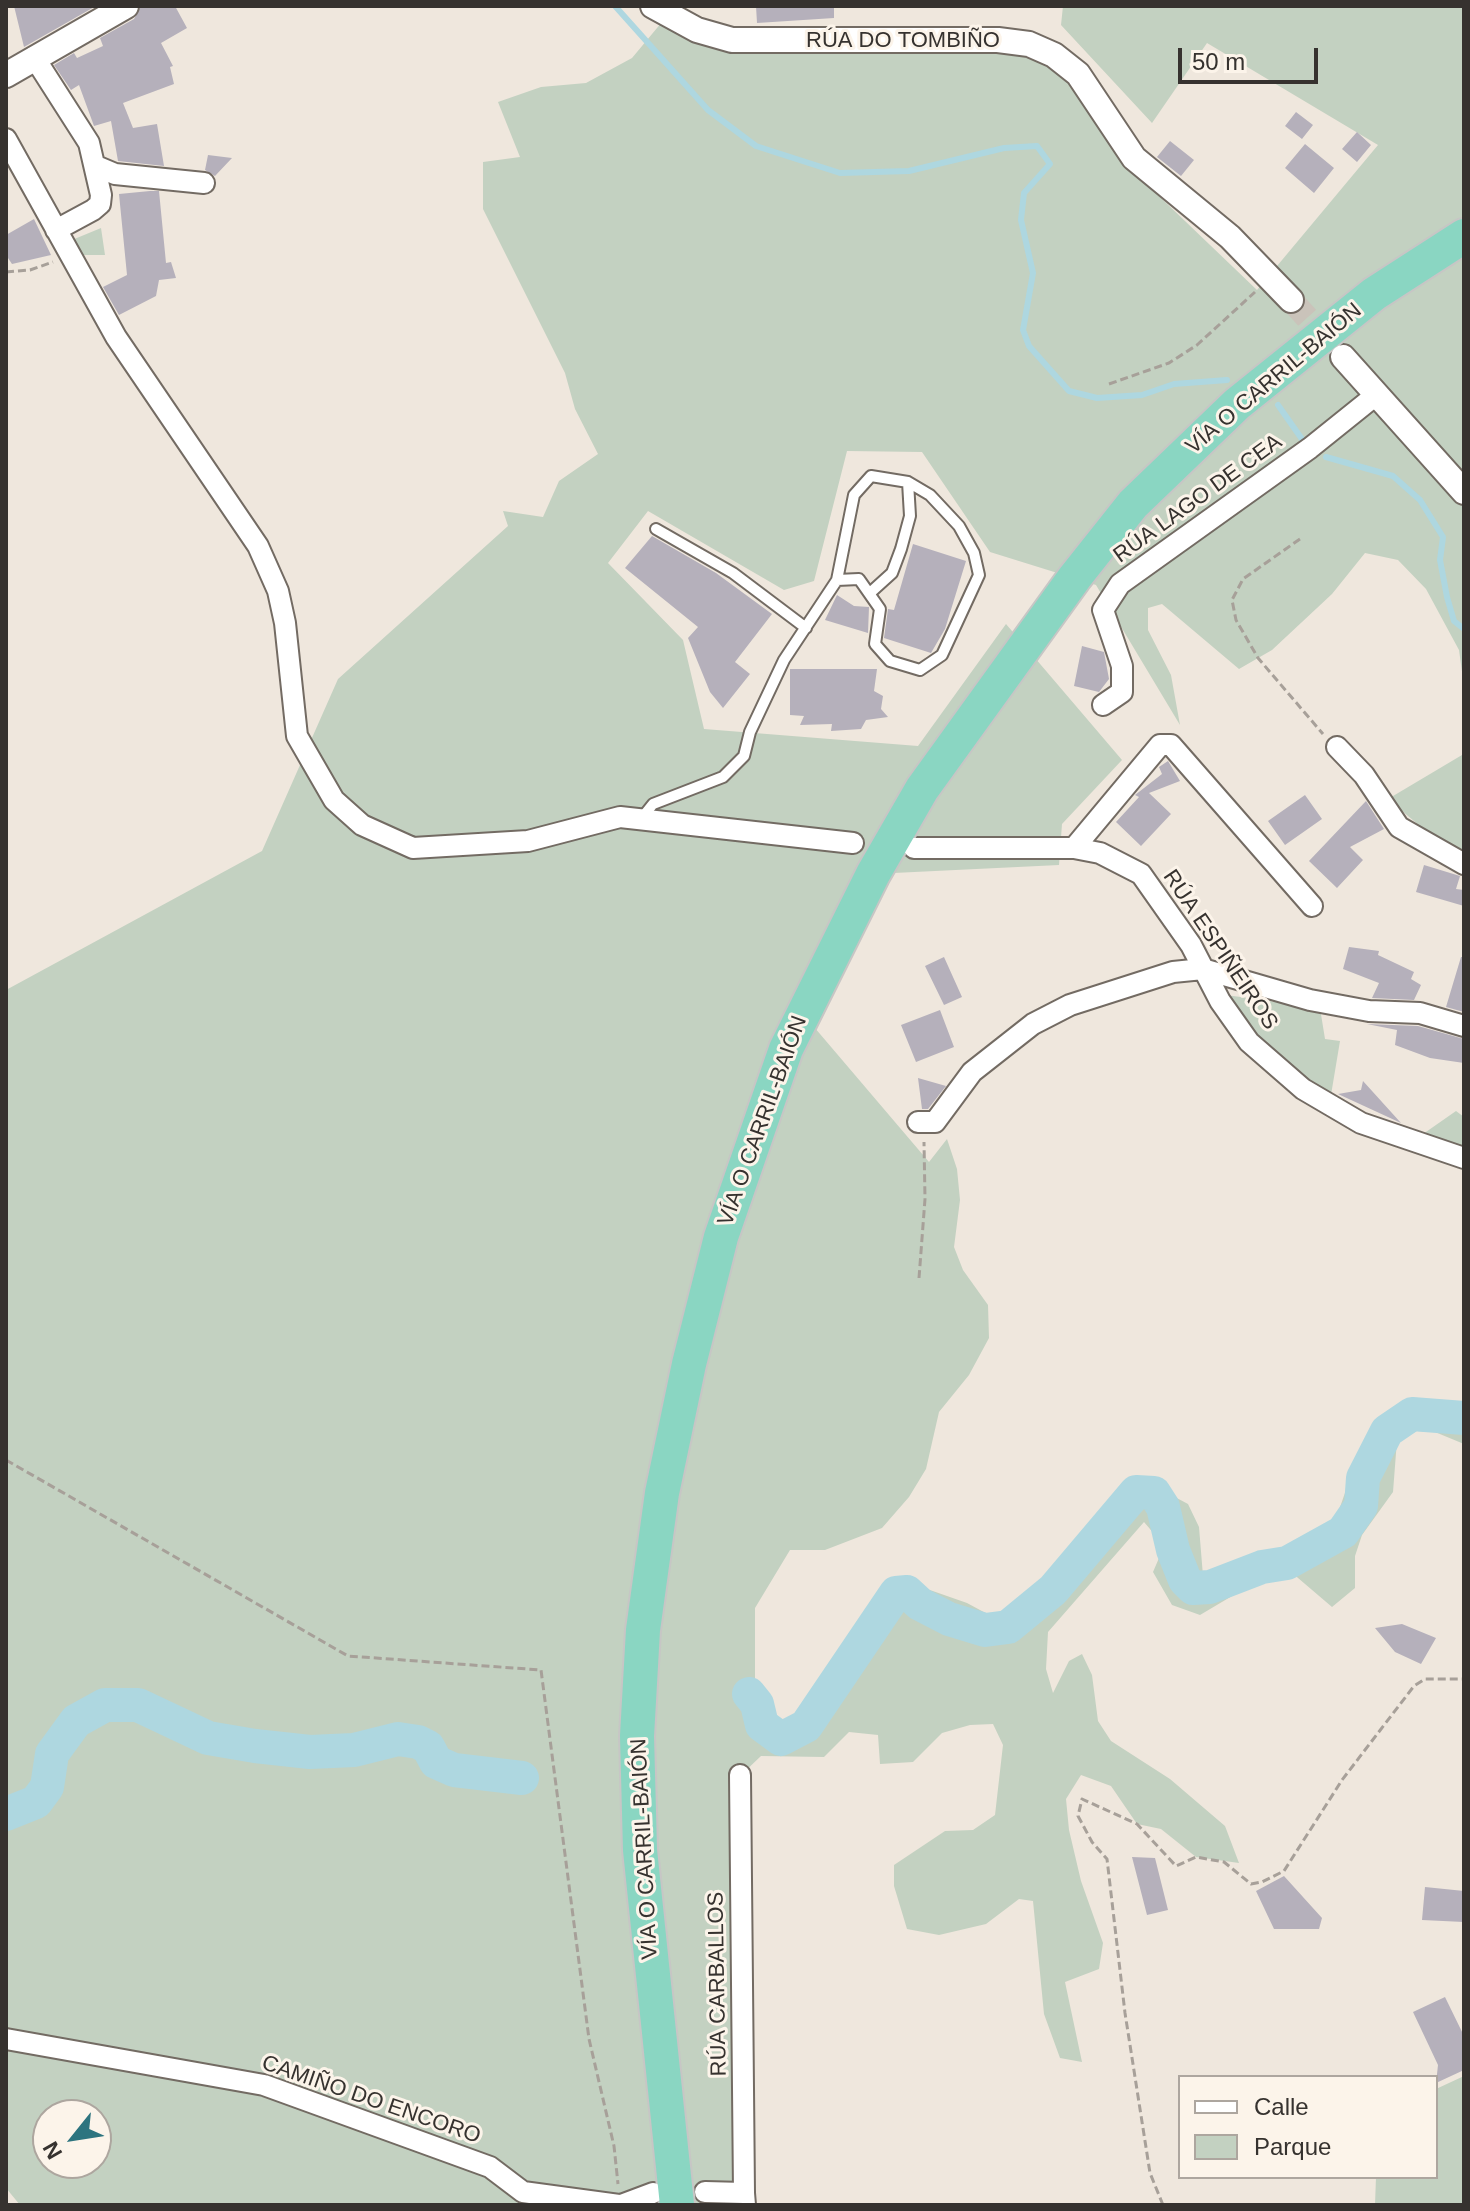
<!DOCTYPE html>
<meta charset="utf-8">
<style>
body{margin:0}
#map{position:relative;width:1470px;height:2211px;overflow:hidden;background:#efe7dd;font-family:Helvetica,sans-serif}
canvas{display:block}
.frame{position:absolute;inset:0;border:8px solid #36322f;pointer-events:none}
.legend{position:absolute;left:1178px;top:2075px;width:260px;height:104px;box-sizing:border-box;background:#fcf4ea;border:2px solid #ada69f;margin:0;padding:10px 14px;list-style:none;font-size:24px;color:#36322f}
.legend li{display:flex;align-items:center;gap:16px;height:40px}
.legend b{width:40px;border:2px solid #ada69f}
.north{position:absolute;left:32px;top:2099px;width:80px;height:80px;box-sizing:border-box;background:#fcf4ea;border:2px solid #ada69f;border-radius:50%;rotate:240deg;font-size:22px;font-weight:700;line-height:32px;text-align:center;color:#36322f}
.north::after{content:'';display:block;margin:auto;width:28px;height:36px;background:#2d747f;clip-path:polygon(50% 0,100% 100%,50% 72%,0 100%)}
.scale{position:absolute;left:1178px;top:48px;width:140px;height:36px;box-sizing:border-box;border:4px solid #36322f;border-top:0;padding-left:10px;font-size:24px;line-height:28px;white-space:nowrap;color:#36322f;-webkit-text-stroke:6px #fcf4ea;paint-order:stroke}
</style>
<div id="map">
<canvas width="1470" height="2211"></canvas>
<div class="frame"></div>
<ul class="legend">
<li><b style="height:10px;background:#fff"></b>Calle</li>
<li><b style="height:22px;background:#c3d1c1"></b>Parque</li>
</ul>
<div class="north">N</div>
<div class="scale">50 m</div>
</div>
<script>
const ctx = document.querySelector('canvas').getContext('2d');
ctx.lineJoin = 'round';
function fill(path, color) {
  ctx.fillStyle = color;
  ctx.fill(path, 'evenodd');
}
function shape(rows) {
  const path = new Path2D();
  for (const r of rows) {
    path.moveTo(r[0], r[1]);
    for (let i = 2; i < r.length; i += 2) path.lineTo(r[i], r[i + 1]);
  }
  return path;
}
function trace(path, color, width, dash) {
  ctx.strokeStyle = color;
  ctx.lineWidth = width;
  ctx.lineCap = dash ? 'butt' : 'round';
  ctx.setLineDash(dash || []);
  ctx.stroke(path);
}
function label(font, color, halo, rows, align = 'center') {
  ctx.font = font + ' Helvetica,sans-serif';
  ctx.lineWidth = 6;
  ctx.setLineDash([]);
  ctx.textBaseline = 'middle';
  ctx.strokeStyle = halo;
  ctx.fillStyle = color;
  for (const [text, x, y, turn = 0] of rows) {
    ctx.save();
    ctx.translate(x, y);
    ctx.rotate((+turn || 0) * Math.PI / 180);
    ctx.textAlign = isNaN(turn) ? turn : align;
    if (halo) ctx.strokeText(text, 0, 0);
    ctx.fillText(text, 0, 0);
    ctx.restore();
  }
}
fill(shape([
 [1063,6,1464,6,1464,686,1459,650,1426,589,1398,560,1365,553,1332,594,1272,650,1239,669,1162,604,1148,608,1148,630,1171,675,1180,725,1096,585,990,552,922,452,847,451,814,581,784,590,648,511,608,563,683,640,704,729,918,746,1006,624,1122,760,1062,824,1059,865,873,874,803,1014,929,1162,947,1139,957,1169,960,1200,954,1247,963,1270,988,1305,989,1338,969,1375,939,1412,926,1469,909,1497,882,1528,825,1550,790,1550,755,1608,755,1679,767,1709,780,1726,799,1715,888,1590,907,1582,967,1603,993,1617,1045,1581,1117,1490,1141,1479,1188,1504,1199,1527,1203,1576,1319,1535,1339,1510,1353,1470,1382,1423,1422,1404,1464,1412,1464,1444,1435,1432,1417,1431,1397,1440,1393,1492,1362,1535,1355,1556,1355,1588,1332,1607,1291,1572,1254,1583,1200,1615,1172,1605,1153,1572,1159,1558,1156,1536,1144,1522,1048,1632,1046,1669,1053,1693,1069,1661,1082,1654,1092,1675,1098,1721,1111,1741,1170,1779,1225,1826,1239,1863,1196,1857,1161,1829,1137,1824,1111,1786,1081,1775,1066,1799,1069,1830,1081,1881,1103,1943,1099,1969,1065,1982,1082,2062,1060,2058,1044,2014,1033,1901,1019,1899,986,1924,939,1935,907,1929,894,1886,894,1865,945,1831,973,1830,995,1815,1003,1745,993,1724,970,1725,942,1733,913,1762,880,1764,878,1735,849,1732,824,1757,761,1756,740,1776,745,2205,20,2205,6,2188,6,990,262,851,338,679,508,526,503,511,543,517,559,481,598,454,575,409,565,373,483,209,483,162,520,157,498,102,541,87,586,83,632,58,667,16,732,40,998,40,1054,55,1138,176,1257,290,1378,145,1207,43,1152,123,1061,25],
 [48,2115,96,2115,96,2163,48,2163],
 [101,228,105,255,79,255,72,240],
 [1464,747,1464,851,1434,838,1388,799,1462,755],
 [1226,995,1320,1008,1325,1039,1340,1041,1331,1095,1339,1110,1249,1042],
 [1456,1111,1464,1117,1464,1157,1413,1141],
 [1464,2076,1464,2205,1375,2205,1376,2177,1436,2177,1436,2089]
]), '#c3d1c1');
trace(shape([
 [615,6,708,110,756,146,787,156,840,173,909,171,1004,148,1037,146,1050,164,1024,193,1021,220,1033,273,1023,330,1029,346,1069,391,1097,398,1142,395,1174,384,1227,380],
 [1278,405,1304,442],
 [1326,457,1393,476,1420,500,1443,537,1440,560,1447,597,1454,621,1464,629]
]), '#aed7e0', 6);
trace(shape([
 [749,1694,757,1704,762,1725,781,1739,806,1726,896,1593,907,1592,920,1604,949,1619,985,1630,1008,1627,1053,1590,1136,1492,1154,1493,1163,1507,1173,1550,1185,1580,1193,1588,1210,1587,1262,1567,1287,1563,1343,1532,1361,1506,1363,1478,1387,1431,1412,1414,1464,1418],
 [6,1814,36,1802,47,1787,52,1754,76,1721,105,1705,138,1705,208,1738,255,1746,310,1752,354,1750,398,1739,418,1742,428,1747,436,1762,454,1770,522,1778]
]), '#aed7e0', 34);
fill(shape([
 [14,6,96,6,24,47],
 [141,6,175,6,187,28,161,43,173,66,170,67,174,84,123,103,133,128,157,124,164,166,118,161,111,121,94,126,79,85,71,90,54,65,74,53,77,58,103,46,100,38,134,19],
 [756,6,834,6,834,18,757,23],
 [1296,112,1313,125,1302,139,1285,126],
 [1357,132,1371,145,1357,162,1342,149],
 [1170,141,1194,160,1181,176,1157,157],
 [1305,144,1334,168,1314,193,1285,168],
 [208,155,232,158,215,176,205,170],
 [150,191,159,191,166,263,171,262,176,278,159,280,156,296,119,315,103,287,127,275,119,194],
 [34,219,51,255,12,264,6,255,6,235],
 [652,536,716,573,772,614,735,662,750,674,723,708,710,692,688,638,698,627,625,568],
 [913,544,966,561,945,629,931,653,884,638,888,609,894,610],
 [837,595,854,606,869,607,868,633,825,620],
 [1082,646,1104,652,1109,679,1099,692,1074,686],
 [790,669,877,669,874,691,883,696,881,709,888,717,866,720,861,729,831,731,832,724,800,725,804,716,790,715],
 [1168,761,1180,781,1149,793,1171,814,1141,846,1116,822,1139,797,1135,795,1162,774,1159,767],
 [1305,795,1322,819,1285,845,1268,821],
 [1366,801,1384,829,1350,847,1363,860,1337,888,1309,861],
 [1424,865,1460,876,1456,889,1464,890,1464,906,1416,892],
 [1349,947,1379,951,1378,955,1414,972,1411,979,1421,985,1414,1000,1372,998,1379,983,1343,969],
 [944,957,962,997,944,1005,925,966],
 [1461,957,1464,957,1464,1012,1446,1007],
 [940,1010,954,1047,916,1062,901,1025],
 [1367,1024,1418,1026,1464,1039,1464,1063,1430,1058,1395,1045,1397,1030],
 [918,1078,946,1086,928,1109,922,1109],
 [1363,1081,1401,1123,1338,1094,1361,1090],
 [1402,1624,1436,1638,1421,1664,1395,1652,1375,1628],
 [1132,1857,1155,1858,1168,1910,1147,1915],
 [1284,1876,1322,1918,1319,1929,1274,1929,1256,1891],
 [1425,1887,1464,1891,1464,1922,1422,1920],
 [1445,1997,1464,2036,1464,2070,1436,2083,1438,2065,1413,2012]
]), '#b5b0bb');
trace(shape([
 [1291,300,1343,357]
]), '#cac3ba', 24, [24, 12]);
const service = shape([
 [656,529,733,573,806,628],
 [871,592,892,573,901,549,910,516,908,482],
 [641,819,653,804,723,777,744,756,750,732,784,660,837,580,859,579,880,609,875,644,890,661,920,670,942,655,979,575,974,553,959,526,930,495,908,482,871,476,854,495,837,580]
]);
const minor = shape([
 [34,57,89,143,101,195,100,204,93,210,56,230],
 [6,139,116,337,258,546,278,591,285,623,297,736,334,800,362,825,413,848,528,841,620,817,853,843],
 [96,166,115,174,204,183],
 [1103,705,1122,692,1122,666,1103,610,1120,584,1310,448,1376,395],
 [1337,747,1364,775,1399,827,1464,864],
 [914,848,1074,848,1100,853,1141,874,1191,945,1220,1001,1249,1042,1303,1089,1361,1123,1464,1158],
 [1074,848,1160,745,1171,745,1312,906],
 [918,1122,935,1122,972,1072,1033,1024,1070,1005,1173,972,1203,969,1310,1000,1369,1011,1420,1013,1464,1026],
 [740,1775,744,2193],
 [6,2039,264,2085,490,2167,523,2192,619,2205],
 [705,2192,744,2193,745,2205],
 [621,2205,653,2193]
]);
const tertiary = shape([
 [653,6,697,30,732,40,998,40,1029,44,1054,55,1078,74,1134,158,1230,237,1291,300],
 [6,75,126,6],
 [1343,357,1464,492]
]);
const trunk = shape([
 [677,2205,640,1850,637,1736,643,1630,662,1493,689,1364,721,1237,786,1049,873,874,922,789,1075,577,1133,504,1237,404,1374,294,1464,236]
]);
trace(service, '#736b63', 14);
trace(minor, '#736b63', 24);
trace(tertiary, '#736b63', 28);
trace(trunk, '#c7c6c5', 38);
trace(shape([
 [6,272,30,270,53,262],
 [1109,384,1169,363,1197,345,1255,292],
 [1300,539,1243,579,1232,600,1236,620,1258,658,1323,734],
 [919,1278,925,1199,924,1142],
 [6,1460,348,1656,541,1670,589,2039,614,2146,618,2184],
 [1163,2205,1150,2173,1125,2013,1107,1859,1092,1842,1078,1816,1082,1799,1137,1824,1176,1866,1196,1857,1224,1862,1251,1884,1262,1882,1284,1871,1342,1780,1414,1686,1425,1679,1464,1679]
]), '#a7a099', 3, [8, 4]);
trace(service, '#fff', 10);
trace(minor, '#fff', 20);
trace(tertiary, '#fff', 24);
trace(trunk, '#8ad6c2', 34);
label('22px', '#36322f', '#fcf4ea', [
 ["RÚA DO TOMBIÑO",903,41],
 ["VÍA O CARRIL-BAIÓN",1274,379,-40],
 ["RÚA LAGO DE CEA",1198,499,-36],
 ["RÚA ESPIÑEIROS",1220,950,56],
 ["VÍA O CARRIL-BAIÓN",763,1121,-70],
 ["VÍA O CARRIL-BAIÓN",645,1849,-93],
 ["RÚA CARBALLOS",718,1984,-91],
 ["CAMIÑO DO ENCORO",371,2100,19]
]);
</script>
